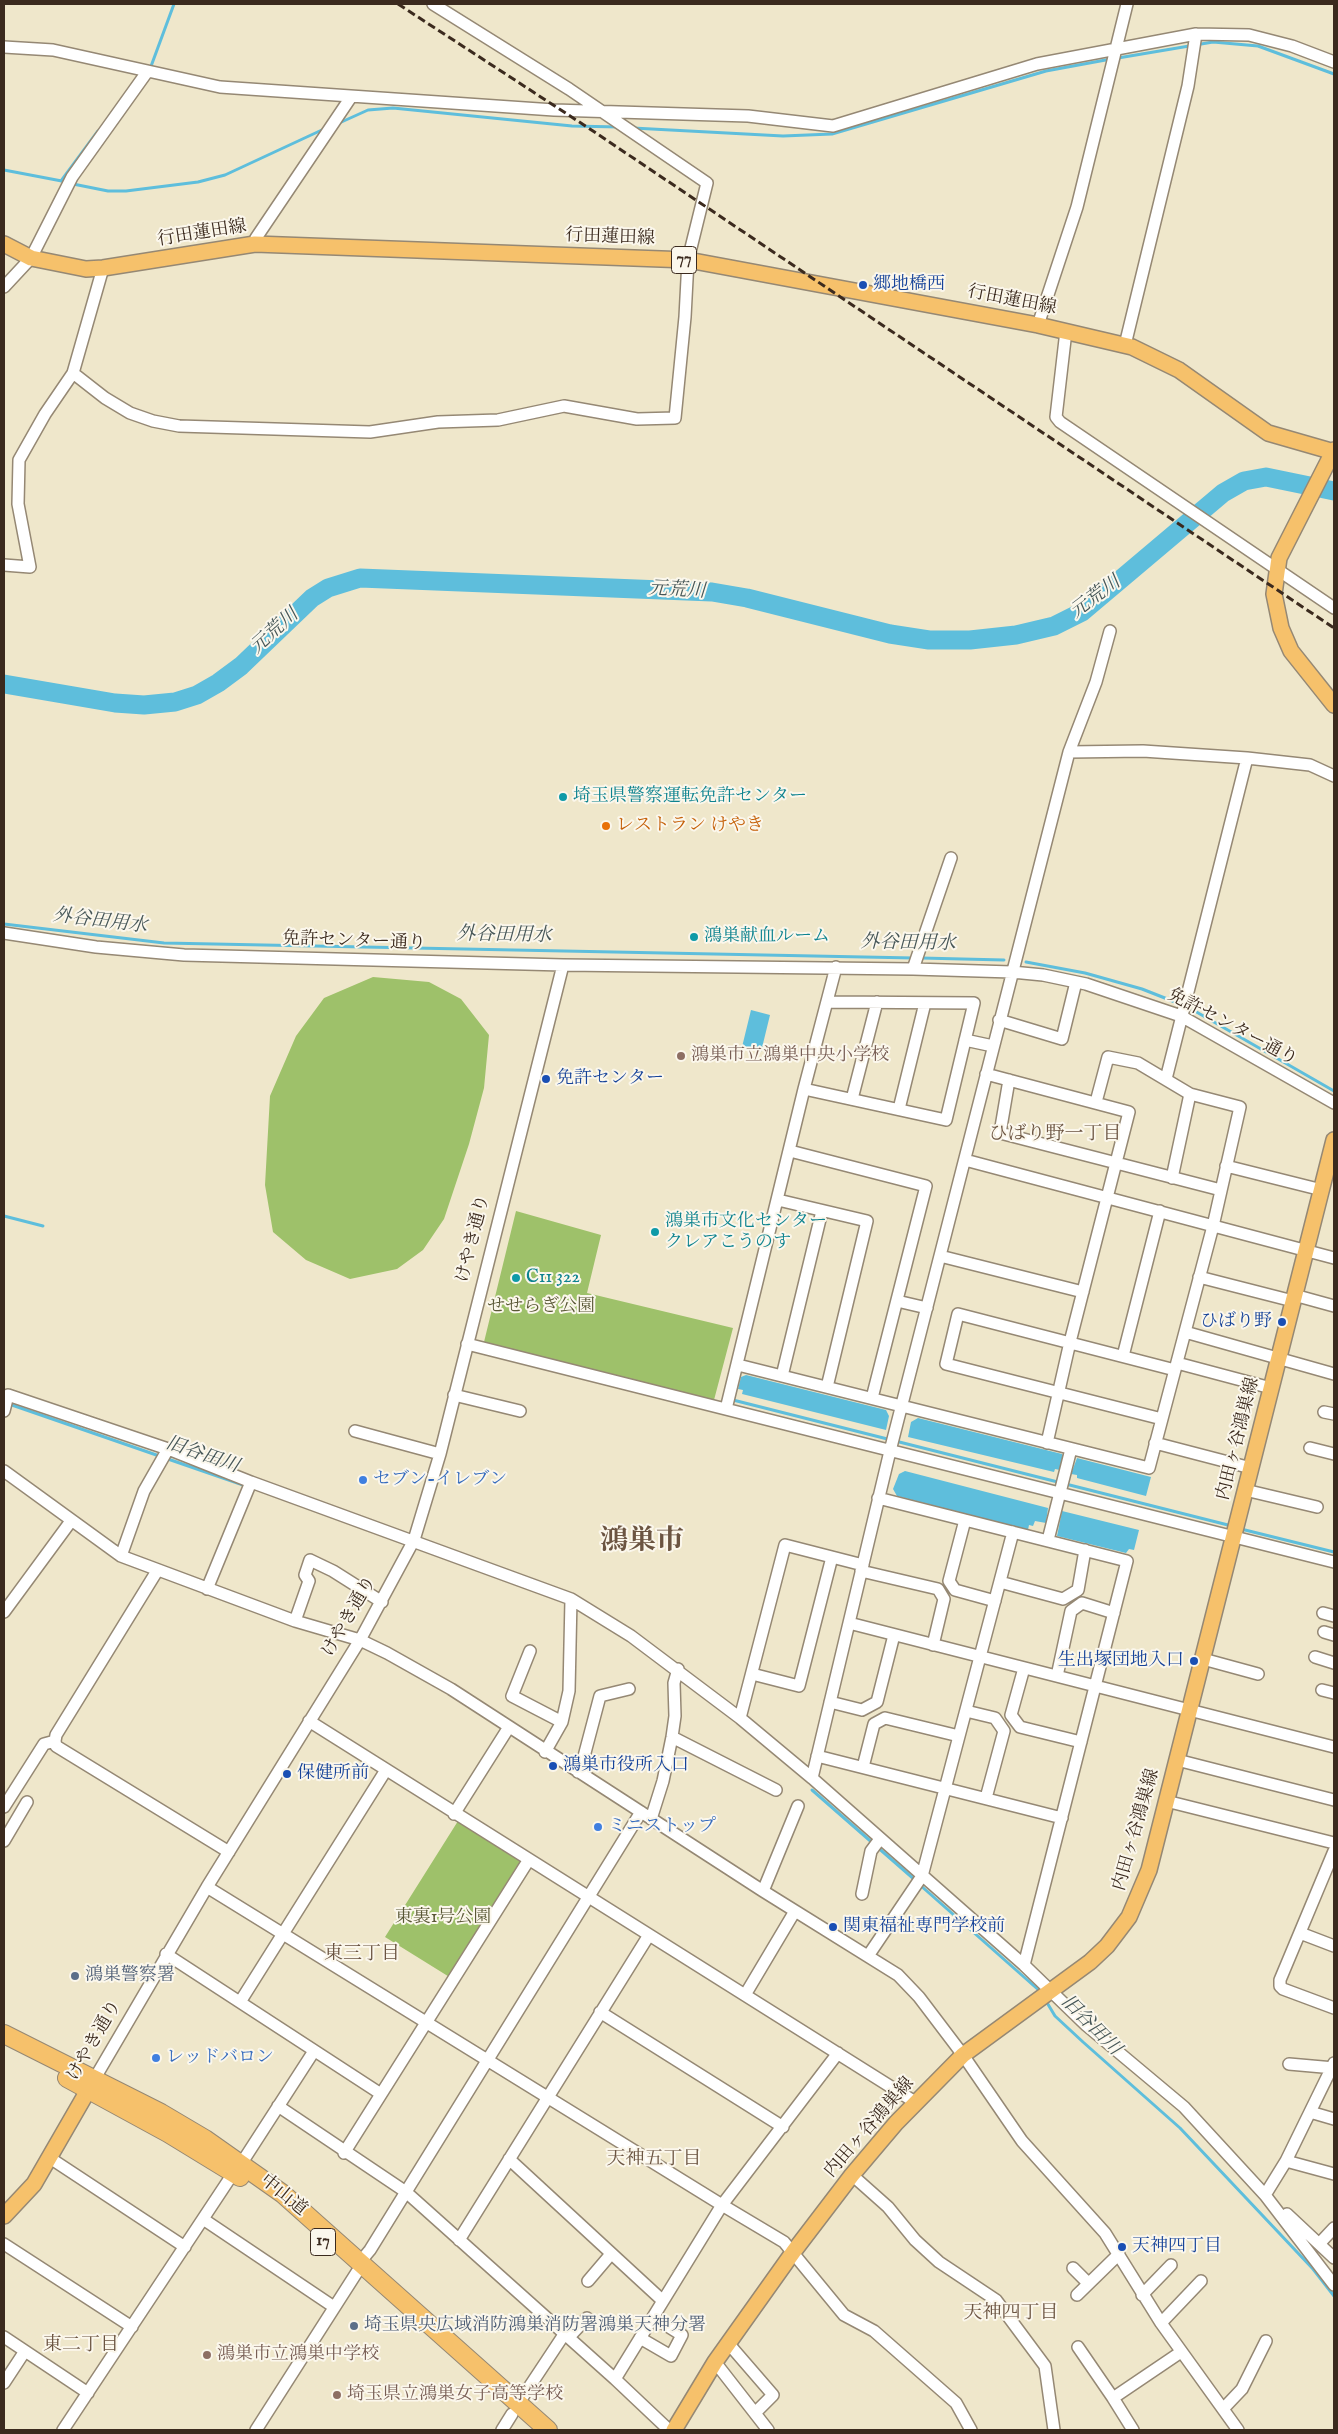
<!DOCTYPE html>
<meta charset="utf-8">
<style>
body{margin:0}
#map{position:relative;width:1338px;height:2434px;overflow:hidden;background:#efe7cb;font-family:"IM FELL English",serif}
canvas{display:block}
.frame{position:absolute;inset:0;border:5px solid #3b2a1e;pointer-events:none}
</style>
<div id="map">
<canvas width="1338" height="2434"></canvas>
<div class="frame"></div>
</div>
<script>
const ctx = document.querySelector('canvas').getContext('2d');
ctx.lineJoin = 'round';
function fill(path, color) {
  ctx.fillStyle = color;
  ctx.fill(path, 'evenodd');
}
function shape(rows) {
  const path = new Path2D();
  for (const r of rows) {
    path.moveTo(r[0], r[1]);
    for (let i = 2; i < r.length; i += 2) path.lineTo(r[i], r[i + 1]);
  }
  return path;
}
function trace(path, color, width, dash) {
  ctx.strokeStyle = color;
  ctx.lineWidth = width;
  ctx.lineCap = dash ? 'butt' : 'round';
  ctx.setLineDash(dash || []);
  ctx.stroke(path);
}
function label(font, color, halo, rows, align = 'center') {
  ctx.font = font + ' "IM FELL English","Noto Serif JP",serif';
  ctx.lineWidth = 4;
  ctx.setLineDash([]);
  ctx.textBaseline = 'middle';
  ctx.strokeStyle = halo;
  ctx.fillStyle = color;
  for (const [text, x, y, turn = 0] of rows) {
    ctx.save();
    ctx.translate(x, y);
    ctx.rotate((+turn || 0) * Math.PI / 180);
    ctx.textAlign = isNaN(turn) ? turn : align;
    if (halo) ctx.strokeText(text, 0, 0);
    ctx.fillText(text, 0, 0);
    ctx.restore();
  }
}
fill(shape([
 [373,977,429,982,461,999,489,1035,484,1088,469,1144,444,1219,423,1250,397,1269,350,1279,306,1260,273,1232,265,1185,270,1096,296,1036,324,998],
 [516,1211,601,1235,587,1293,733,1328,714,1400,484,1342],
 [458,1821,520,1859,521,1863,451,1978,385,1937]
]), '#9ec16a');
fill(shape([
 [751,1010,770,1015,761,1052,742,1047],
 [746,1375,886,1410,889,1416,886,1430,742,1394,743,1390,738,1389,741,1377],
 [918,1418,1062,1454,1064,1457,1060,1470,1055,1469,1054,1472,908,1437,911,1422],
 [1077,1458,1151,1477,1146,1496,1077,1478,1077,1475,1071,1474],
 [905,1471,1048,1508,1046,1523,1035,1521,1033,1526,1029,1525,1028,1530,897,1496,893,1489,899,1474],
 [1062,1511,1139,1530,1134,1550,1129,1549,1126,1553,1057,1536]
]), '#5ebedc');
trace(shape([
 [1118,58,1213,42,1258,46,1334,74],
 [150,69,174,4],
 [337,124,368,110,393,108,572,126,619,127],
 [633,128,783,136,832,134,1046,71,1111,59],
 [4,170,67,182],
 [61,181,98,131],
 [73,184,108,191,126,191,198,182,225,175,324,129],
 [4,924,164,943,914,958],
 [921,958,1004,960],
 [1026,962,1085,973,1142,989,1175,1002],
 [1193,1010,1334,1091],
 [4,1216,43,1226],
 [733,1400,1232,1526],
 [9,1404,246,1486],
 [1241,1529,1334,1552],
 [812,1790,915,1880],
 [920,1885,1042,1993],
 [1046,2001,1055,2016,1083,2042,1180,2128,1313,2269,1334,2296]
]), '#5ebedc', 3);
trace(shape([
 [4,684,115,703,144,705,175,702,197,695,218,683,241,666,312,598,328,588,360,578,712,592,747,598,890,634,929,640,970,640,1016,635,1054,626,1082,612,1223,493,1244,481,1266,477,1334,491]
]), '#5ebedc', 19);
const minor = shape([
 [4,47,53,50,220,87,554,110,748,116,833,126,1037,64,1196,34,1249,35,1292,46,1334,62],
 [255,244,256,238,351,97],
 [4,287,31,258,72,177,147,72],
 [1038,325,1077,207,1127,4],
 [1066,331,1056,417,1060,422,1334,608],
 [1125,345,1188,86,1196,34],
 [73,373,105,398,130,413,153,421,179,426,370,432,438,422,498,420,564,406,637,419,675,418,685,317,688,260,707,183,569,89,433,4],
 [4,565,30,567,18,504,19,460,45,414,73,373,103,268],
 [1069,752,1143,751,1247,758,1310,765,1334,776],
 [4,933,96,947,184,955,563,965,913,969,1012,972,1043,975,1086,984,1181,1016,1334,1103],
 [913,969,951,858],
 [999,1020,1062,1039,1076,982],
 [965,1040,993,1046],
 [986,1074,1129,1112,1070,1342,1047,1443],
 [1166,1079,1247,758],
 [1009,1080,1000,1133,1221,1190],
 [804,1089,946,1120,974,1003,827,1002],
 [852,1099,877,1002],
 [899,1109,925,1003],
 [790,1151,926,1186,872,1398],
 [965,1160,1334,1258],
 [1226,1166,1322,1190],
 [1172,1178,1190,1094],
 [778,1200,867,1221,827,1387],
 [940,1256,1083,1292],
 [1199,1277,1293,1301],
 [1294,1295,1334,1306],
 [897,1301,927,1308],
 [1185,1332,1334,1374],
 [467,1344,1334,1562],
 [1123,1356,1160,1211],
 [1177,1363,1271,1388],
 [738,1365,1149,1468,1213,1226,1240,1107,1190,1094,1138,1063,1108,1057,1096,1102],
 [782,1376,822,1211],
 [454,1395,520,1411],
 [726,1409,804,1089,836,967],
 [4,1411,8,1395,168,1449],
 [1324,1412,1334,1414],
 [1162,1419,946,1364,958,1314,1175,1370],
 [355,1431,440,1454],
 [1155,1443,1251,1468],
 [1310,1448,1334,1454],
 [4,1471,121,1556,295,1621,360,1640,387,1653,451,1689,763,1891,898,1975,919,1997,963,2055,1022,2141,1105,2233,1161,2323,1238,2430],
 [1245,1490,1317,1507],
 [878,1498,1127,1561,1024,1965],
 [965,1520,949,1581,955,1590,995,1601],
 [1048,1540,1071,1449],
 [121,1556,144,1491,168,1449,251,1482,571,1599,631,1636,740,1718,812,1778,1024,1965,1086,2025,1184,2107,1265,2195,1334,2285],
 [157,1571,56,1735,55,1741,56,1746,229,1852],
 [861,1571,938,1589,944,1599,933,1645],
 [1000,1582,1063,1599,1078,1590,1085,1550],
 [207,1589,251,1482],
 [4,1612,71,1521],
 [1323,1613,1334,1616],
 [295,1621,309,1581,305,1575,310,1560,333,1571,382,1602],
 [849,1623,1334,1747],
 [1324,1632,1334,1635],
 [530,1651,512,1696,562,1722],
 [1315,1657,1334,1663],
 [1203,1659,1258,1674],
 [1024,1668,1011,1715,1020,1727,1081,1742],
 [752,1674,799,1686,832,1557],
 [1057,1676,1071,1611,1082,1603,1114,1613],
 [1322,1690,1334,1693],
 [830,1702,862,1710,877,1702,894,1635],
 [966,1711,995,1718,1004,1731,986,1798],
 [740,1718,785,1545,863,1565],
 [309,1721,915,2102],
 [672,1737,776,1790],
 [545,1752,562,1722,569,1691,571,1599],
 [817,1756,1062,1818],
 [1177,1760,1334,1800],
 [863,1767,874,1724,885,1718,959,1736],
 [578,1772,582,1764,600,1696,629,1689],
 [812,1778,890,1451,1069,752,1096,682,1110,631],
 [1166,1801,1334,1843],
 [4,1807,44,1744,55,1741],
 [454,1814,509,1727],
 [651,1819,663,1781,672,1737,675,1716,674,1683,678,1669],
 [4,1841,27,1802],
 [1334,1851,1280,1980,1280,1986,1283,1989,1334,2008],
 [207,1887,722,2205,784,2242,844,2315,874,2331,956,2403,971,2430],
 [763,1891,798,1806],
 [862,1894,871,1851,880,1839],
 [1300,1933,1334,1946],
 [166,1954,381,2094],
 [868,1956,922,1876,1013,1532],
 [745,1995,795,1911],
 [240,2002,386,1770],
 [600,2012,783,2127],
 [1289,2064,1334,2068],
 [95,2078,207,1887,360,1640,414,1540,440,1454,563,965],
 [278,2106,406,2192,615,2379,669,2430],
 [1310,2112,1334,2119],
 [344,2153,528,1861],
 [50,2158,185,2247],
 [509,2159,663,2301],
 [1286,2161,1334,2174],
 [241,2164,314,2051],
 [852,2175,888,2207,915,2240,939,2262,996,2300,1045,2366,1054,2430],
 [1265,2195,1286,2161,1334,2063],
 [1287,2214,1334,2258],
 [203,2219,334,2307],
 [459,2240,649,1935],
 [4,2244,132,2327],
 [1319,2244,1334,2228],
 [360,2262,370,2250,641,1812],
 [1073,2268,1088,2283],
 [588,2281,611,2254],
 [1077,2295,1119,2254],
 [1142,2295,1171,2265],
 [1161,2323,1201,2281],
 [4,2337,88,2393],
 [569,2337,587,2318],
 [640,2338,671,2356,682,2335,653,2317],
 [728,2343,773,2395,755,2413],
 [1078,2347,1113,2398],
 [715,2362,768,2430],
 [615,2379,722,2205,838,2053],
 [4,2383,25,2351],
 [518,2404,565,2333],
 [1223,2409,1242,2389,1266,2341],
 [63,2430,234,2172],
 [256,2430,357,2272],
 [502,2430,512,2414],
 [1133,2430,1113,2398,1181,2352]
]);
const major = shape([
 [4,244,31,258,86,269,103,268,255,244,688,260,1038,325,1132,347,1179,370,1268,433,1334,452],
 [1334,450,1279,558,1274,594,1281,628,1291,651,1334,705],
 [4,2216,34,2184,94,2080],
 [674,2430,715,2362,794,2251,852,2175,896,2123,963,2055,1090,1962,1107,1946,1129,1917,1149,1870,1334,1140]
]);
const highway = shape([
 [4,2034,161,2113,205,2139,283,2194,548,2430],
 [67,2078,168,2133,240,2177]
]);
trace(minor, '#958874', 14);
trace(major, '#958874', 18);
trace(highway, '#958874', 20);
trace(minor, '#fff', 11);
trace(major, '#f6c16b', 15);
trace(highway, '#f6c16b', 18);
trace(shape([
 [398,4,587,127,1334,628]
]), '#3b2a1e', 3, [8, 4]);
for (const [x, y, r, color] of [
 [863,285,5,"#1a4fb4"],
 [563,797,5,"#0f9aa8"],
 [606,826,5,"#e8710a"],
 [694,937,5,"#0f9aa8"],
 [681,1056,5,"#8d6e63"],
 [546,1079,5,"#1a4fb4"],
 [655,1232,5,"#0f9aa8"],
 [516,1278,5,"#0f9aa8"],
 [1282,1322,5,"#1a4fb4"],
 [363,1480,5,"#3f7fe0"],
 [1194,1661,5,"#1a4fb4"],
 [553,1766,5,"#1a4fb4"],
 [287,1774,5,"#1a4fb4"],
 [598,1827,5,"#3f7fe0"],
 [833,1927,5,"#1a4fb4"],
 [75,1976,5,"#5c6f8a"],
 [156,2058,5,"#3f7fe0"],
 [1122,2247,5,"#1a4fb4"],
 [354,2326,5,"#5c6f8a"],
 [207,2355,5,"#8d6e63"],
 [337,2395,5,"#8d6e63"]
]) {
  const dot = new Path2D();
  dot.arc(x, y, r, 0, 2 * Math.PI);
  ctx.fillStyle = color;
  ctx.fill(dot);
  trace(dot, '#fbf7ec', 2);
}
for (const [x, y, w] of [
 [684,260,25],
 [323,2242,25]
]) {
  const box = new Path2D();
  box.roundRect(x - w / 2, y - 13.5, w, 27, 4);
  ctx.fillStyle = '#fbf7ec';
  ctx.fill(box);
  trace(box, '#3b2a1e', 1);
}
label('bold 16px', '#3b2a1e', null, [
 ["77",684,260],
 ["17",323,2242]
]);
label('18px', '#3b2a1e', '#fbf7ec', [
 ["行田蓮田線",202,234,-9],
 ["行田蓮田線",610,238,2],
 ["行田蓮田線",1012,301,11],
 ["免許センター通り",354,942,2],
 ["免許センター通り",1232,1028,28],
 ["けやき通り",474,1239,-76],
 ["内田ヶ谷鴻巣線",1239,1439,-76],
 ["けやき通り",350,1617,-60],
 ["内田ヶ谷鴻巣線",1137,1830,-74],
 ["けやき通り",95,2041,-60],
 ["内田ヶ谷鴻巣線",870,2128,-49],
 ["中山道",283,2196,39]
]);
label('18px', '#164399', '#fbf7ec', [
 ["郷地橋西",873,285],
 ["免許センター",556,1079],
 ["ひばり野",1272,1322,"right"],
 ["生出塚団地入口",1184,1661,"right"],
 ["鴻巣市役所入口",563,1766],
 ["保健所前",297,1774],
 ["関東福祉専門学校前",843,1927],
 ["天神四丁目",1132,2247]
], 'left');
label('18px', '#0d838f', '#fbf7ec', [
 ["埼玉県警察運転免許センター",573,797],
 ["鴻巣献血ルーム",704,937],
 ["鴻巣市文化センター",665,1222],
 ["クレアこうのす",665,1243],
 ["C11 322",526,1278]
], 'left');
label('18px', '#c56008', '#fbf7ec', [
 ["レストラン けやき",616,826]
], 'left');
label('18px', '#785e54', '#fbf7ec', [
 ["鴻巣市立鴻巣中央小学校",691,1056],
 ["鴻巣市立鴻巣中学校",217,2355],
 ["埼玉県立鴻巣女子高等学校",347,2395]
], 'left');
label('18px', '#595735', '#fbf7ec', [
 ["せせらぎ公園",541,1307],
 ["東裏1号公園",443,1918]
]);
label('18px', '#366cbe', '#fbf7ec', [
 ["セブン-イレブン",373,1480],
 ["ミニストップ",608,1827],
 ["レッドバロン",166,2058]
], 'left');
label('18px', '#4e5e75', '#fbf7ec', [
 ["鴻巣警察署",85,1976],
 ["埼玉県央広域消防鴻巣消防署鴻巣天神分署",364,2326]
], 'left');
label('italic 19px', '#465657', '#fbf7ec', [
 ["元荒川",677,591,3],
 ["元荒川",1096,598,-37],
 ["元荒川",275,632,-42],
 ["外谷田用水",100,922,7],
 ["外谷田用水",504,936,1],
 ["外谷田用水",908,944,1],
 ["旧谷田川",202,1456,19],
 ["旧谷田川",1090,2026,45]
]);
label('19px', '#6b5441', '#fbf7ec', [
 ["ひばり野一丁目",1055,1135],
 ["東三丁目",362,1955],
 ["天神五丁目",654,2160],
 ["天神四丁目",1011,2314],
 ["東二丁目",81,2346]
]);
label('bold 28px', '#6b5441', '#fbf7ec', [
 ["鴻巣市",642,1543]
]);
</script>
